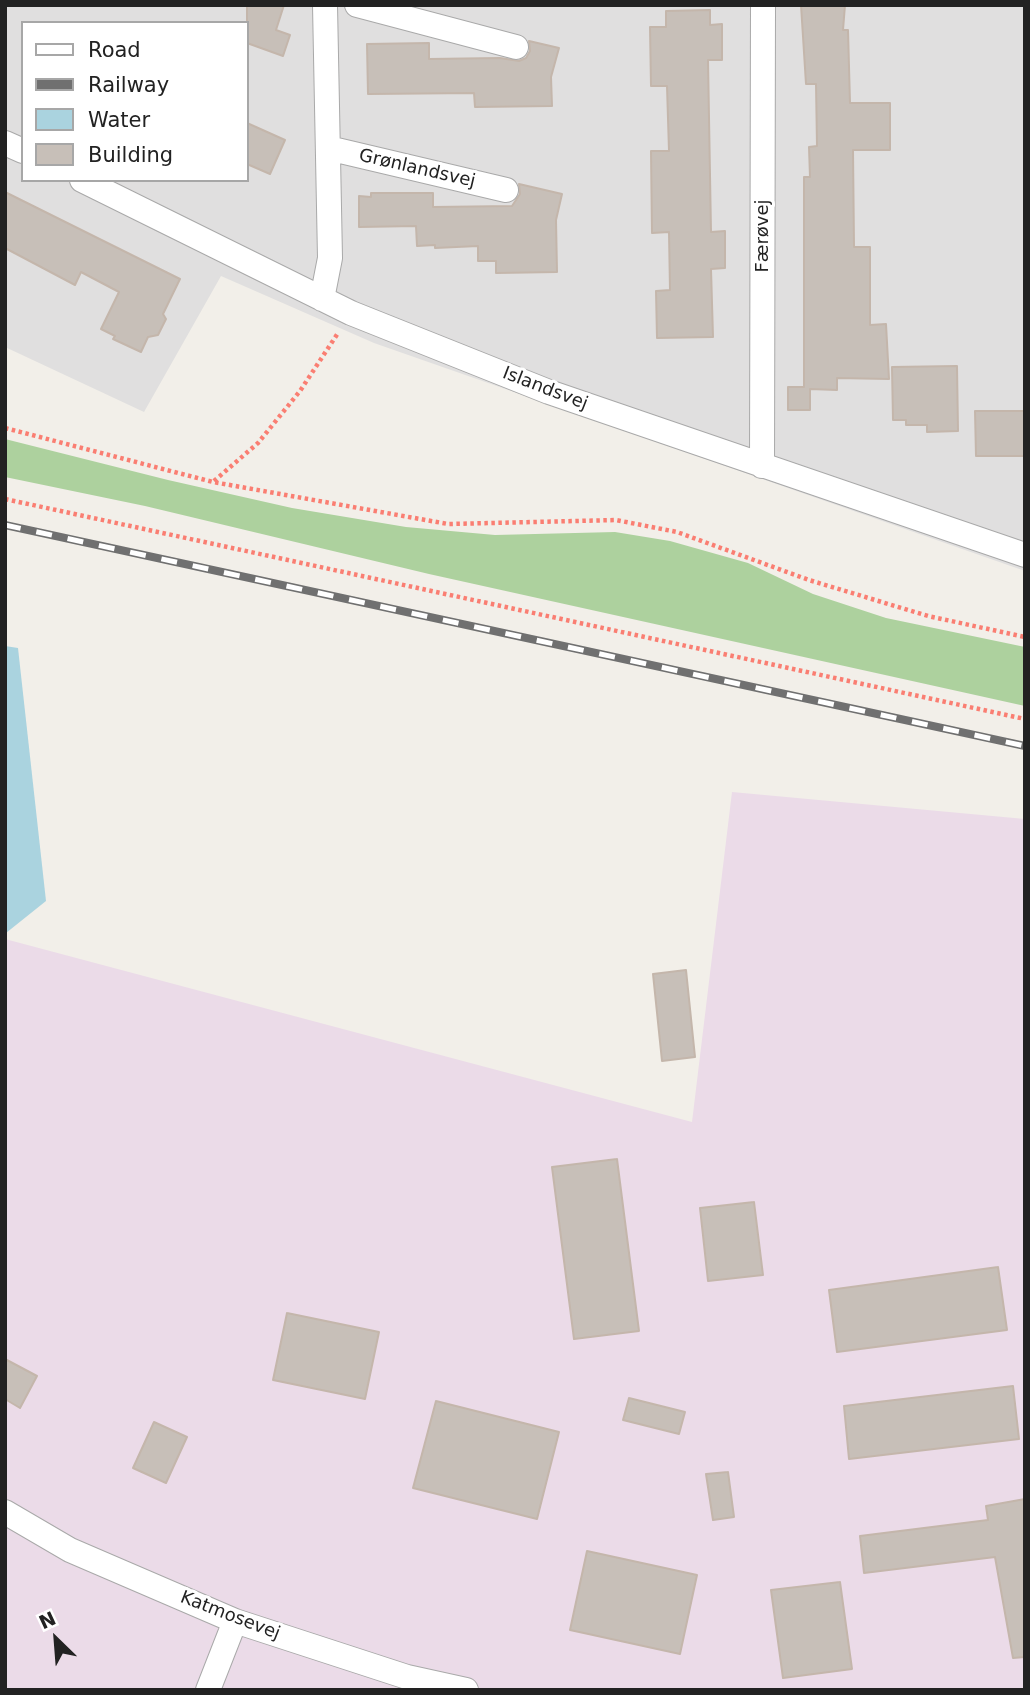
<!DOCTYPE html>
<meta charset="utf-8">
<style>
body{margin:0}
#map{position:relative;width:1030px;height:1695px;overflow:hidden;background:#f2efe9;font-family:"DejaVu Sans",sans-serif}
canvas{display:block}
.frame{position:absolute;inset:0;border:7px solid #222;pointer-events:none}
.legend{position:absolute;left:21px;top:21px;width:228px;height:161px;box-sizing:border-box;background:#fff;border:2px solid #a7a7a7;margin:0;padding:9px 12px;list-style:none;font-size:21px;color:#222}
.legend li{display:flex;align-items:center;gap:14px;height:35px}
.legend b{width:35px;border:2px solid #a7a7a7}
.north{position:absolute;left:21px;top:1604px;width:70px;height:70px;-webkit-text-stroke:5px #fff;paint-order:stroke;rotate:335deg;font-size:19px;font-weight:700;line-height:28px;text-align:center;color:#222}
.north::after{content:'';display:block;margin:auto;width:24px;height:32px;background:#222;clip-path:polygon(50% 0,100% 100%,50% 72%,0 100%)}
</style>
<div id="map">
<canvas width="1030" height="1695"></canvas>
<div class="frame"></div>
<ul class="legend">
<li><b style="height:9px;background:#fff"></b>Road</li>
<li><b style="height:9px;background:#707070"></b>Railway</li>
<li><b style="height:19px;background:#aad3df"></b>Water</li>
<li><b style="height:19px;background:#c7bfb8"></b>Building</li>
</ul>
<div class="north">N</div>
</div>
<script>
const ctx = document.querySelector('canvas').getContext('2d');
ctx.lineJoin = 'round';
function fill(path, color) {
  ctx.fillStyle = color;
  ctx.fill(path, 'evenodd');
}
function shape(rows) {
  const path = new Path2D();
  for (const r of rows) {
    path.moveTo(r[0], r[1]);
    for (let i = 2; i < r.length; i += 2) path.lineTo(r[i], r[i + 1]);
  }
  return path;
}
function trace(path, color, width, dash) {
  ctx.strokeStyle = color;
  ctx.lineWidth = width;
  ctx.lineCap = dash ? 'butt' : 'round';
  ctx.setLineDash(dash || []);
  ctx.stroke(path);
}
function label(font, color, halo, rows, align = 'center') {
  ctx.font = font + ' "DejaVu Sans",sans-serif';
  ctx.lineWidth = 6;
  ctx.setLineDash([]);
  ctx.textBaseline = 'middle';
  ctx.strokeStyle = halo;
  ctx.fillStyle = color;
  for (const [text, x, y, turn = 0] of rows) {
    ctx.save();
    ctx.translate(x, y);
    ctx.rotate((+turn || 0) * Math.PI / 180);
    ctx.textAlign = isNaN(turn) ? turn : align;
    if (halo) ctx.strokeText(text, 0, 0);
    ctx.fillText(text, 0, 0);
    ctx.restore();
  }
}
fill(shape([
 [5,5,1025,5,1025,571,374,343,221,276,144,412,5,347],
 [23,23,247,23,247,180,23,180]
]), '#e0dfdf');
fill(shape([
 [732,792,1025,819,1025,1690,5,1690,5,939,692,1122]
]), '#ebdbe8');
fill(shape([
 [5,439,168,480,292,508,406,527,495,535,615,532,670,541,748,563,813,594,886,618,1025,647,1025,706,429,574,145,506,5,477]
]), '#add19e');
fill(shape([
 [5,646,18,648,46,901,6,933]
]), '#aad3df');
const building = shape([
 [247,5,284,5,276,30,290,35,283,56,247,43,247,5],
 [801,5,845,5,843,30,848,30,850,103,890,103,890,150,853,150,854,247,870,247,870,325,886,324,889,379,837,378,837,390,810,389,810,410,788,410,788,387,804,387,804,177,810,177,809,147,817,146,816,84,806,84,801,5],
 [710,10,710,25,722,24,722,60,708,60,711,232,725,231,725,268,711,269,713,337,657,338,656,291,670,290,669,232,652,233,651,151,669,151,667,86,651,86,650,27,666,27,666,11,710,10],
 [529,41,559,48,551,77,552,106,475,107,474,93,368,94,367,44,429,43,429,59,500,58,519,61,526,58,530,51,529,41],
 [247,123,285,140,270,174,247,164,247,123],
 [519,184,562,194,556,220,557,272,496,273,496,261,478,261,478,246,435,248,435,245,417,246,416,226,359,227,359,196,371,197,371,193,433,193,433,207,512,206,520,194,519,184],
 [5,192,180,279,163,314,166,319,158,335,148,337,141,352,113,339,115,336,101,329,119,292,81,272,75,285,5,248,5,192],
 [957,366,958,431,927,432,927,425,906,425,906,420,893,420,892,367,957,366],
 [975,411,1025,411,1025,456,976,456,975,411],
 [686,970,695,1057,662,1061,653,974,686,970],
 [617,1159,639,1331,574,1339,552,1167,617,1159],
 [754,1202,763,1275,708,1281,700,1208,754,1202],
 [998,1267,1007,1330,837,1352,829,1290,998,1267],
 [287,1313,379,1332,365,1399,273,1380,287,1313],
 [5,1359,37,1376,20,1408,5,1399,5,1359],
 [1013,1386,1019,1439,849,1459,844,1406,1013,1386],
 [629,1398,685,1412,679,1434,623,1420,629,1398],
 [436,1401,559,1432,537,1519,413,1488,436,1401],
 [154,1422,187,1437,166,1483,133,1468,154,1422],
 [728,1472,734,1517,713,1520,706,1474,728,1472],
 [1025,1499,1025,1657,1013,1658,995,1557,864,1573,860,1536,988,1520,986,1506,1025,1499],
 [587,1551,697,1575,680,1654,570,1630,587,1551],
 [840,1582,852,1669,783,1678,771,1590,840,1582]
]);
fill(building, '#c7bfb8');
trace(building, '#c4b6ab', 2);
const street = shape([
 [357,5,516,47],
 [5,143,23,151],
 [328,148,506,190],
 [82,180,351,313,549,392,1025,555],
 [322,299,330,258,325,5],
 [762,466,763,5],
 [5,1512,70,1550,235,1621,407,1677,466,1690],
 [208,1690,235,1621]
]);
trace(street, '#a9a9a9', 26);
trace(shape([
 [5,428,213,482,448,524,616,520,677,532,809,580,928,616,1025,637],
 [214,481,258,443,300,391,338,333],
 [5,499,1025,719]
]), '#fa7e72', 4.5, [3.5, 3.5]);
trace(street, '#fff', 24);
const rail = shape([
 [5,525,1025,746]
]);
trace(rail, '#707070', 8);
trace(rail, '#fff', 5, [16]);
label('18px', '#222', '#fff', [
 ["Grønlandsvej",417,169,13],
 ["Færøvej",763,236,-90],
 ["Islandsvej",545,389,21],
 ["Katmosevej",230,1616,21]
]);
</script>
